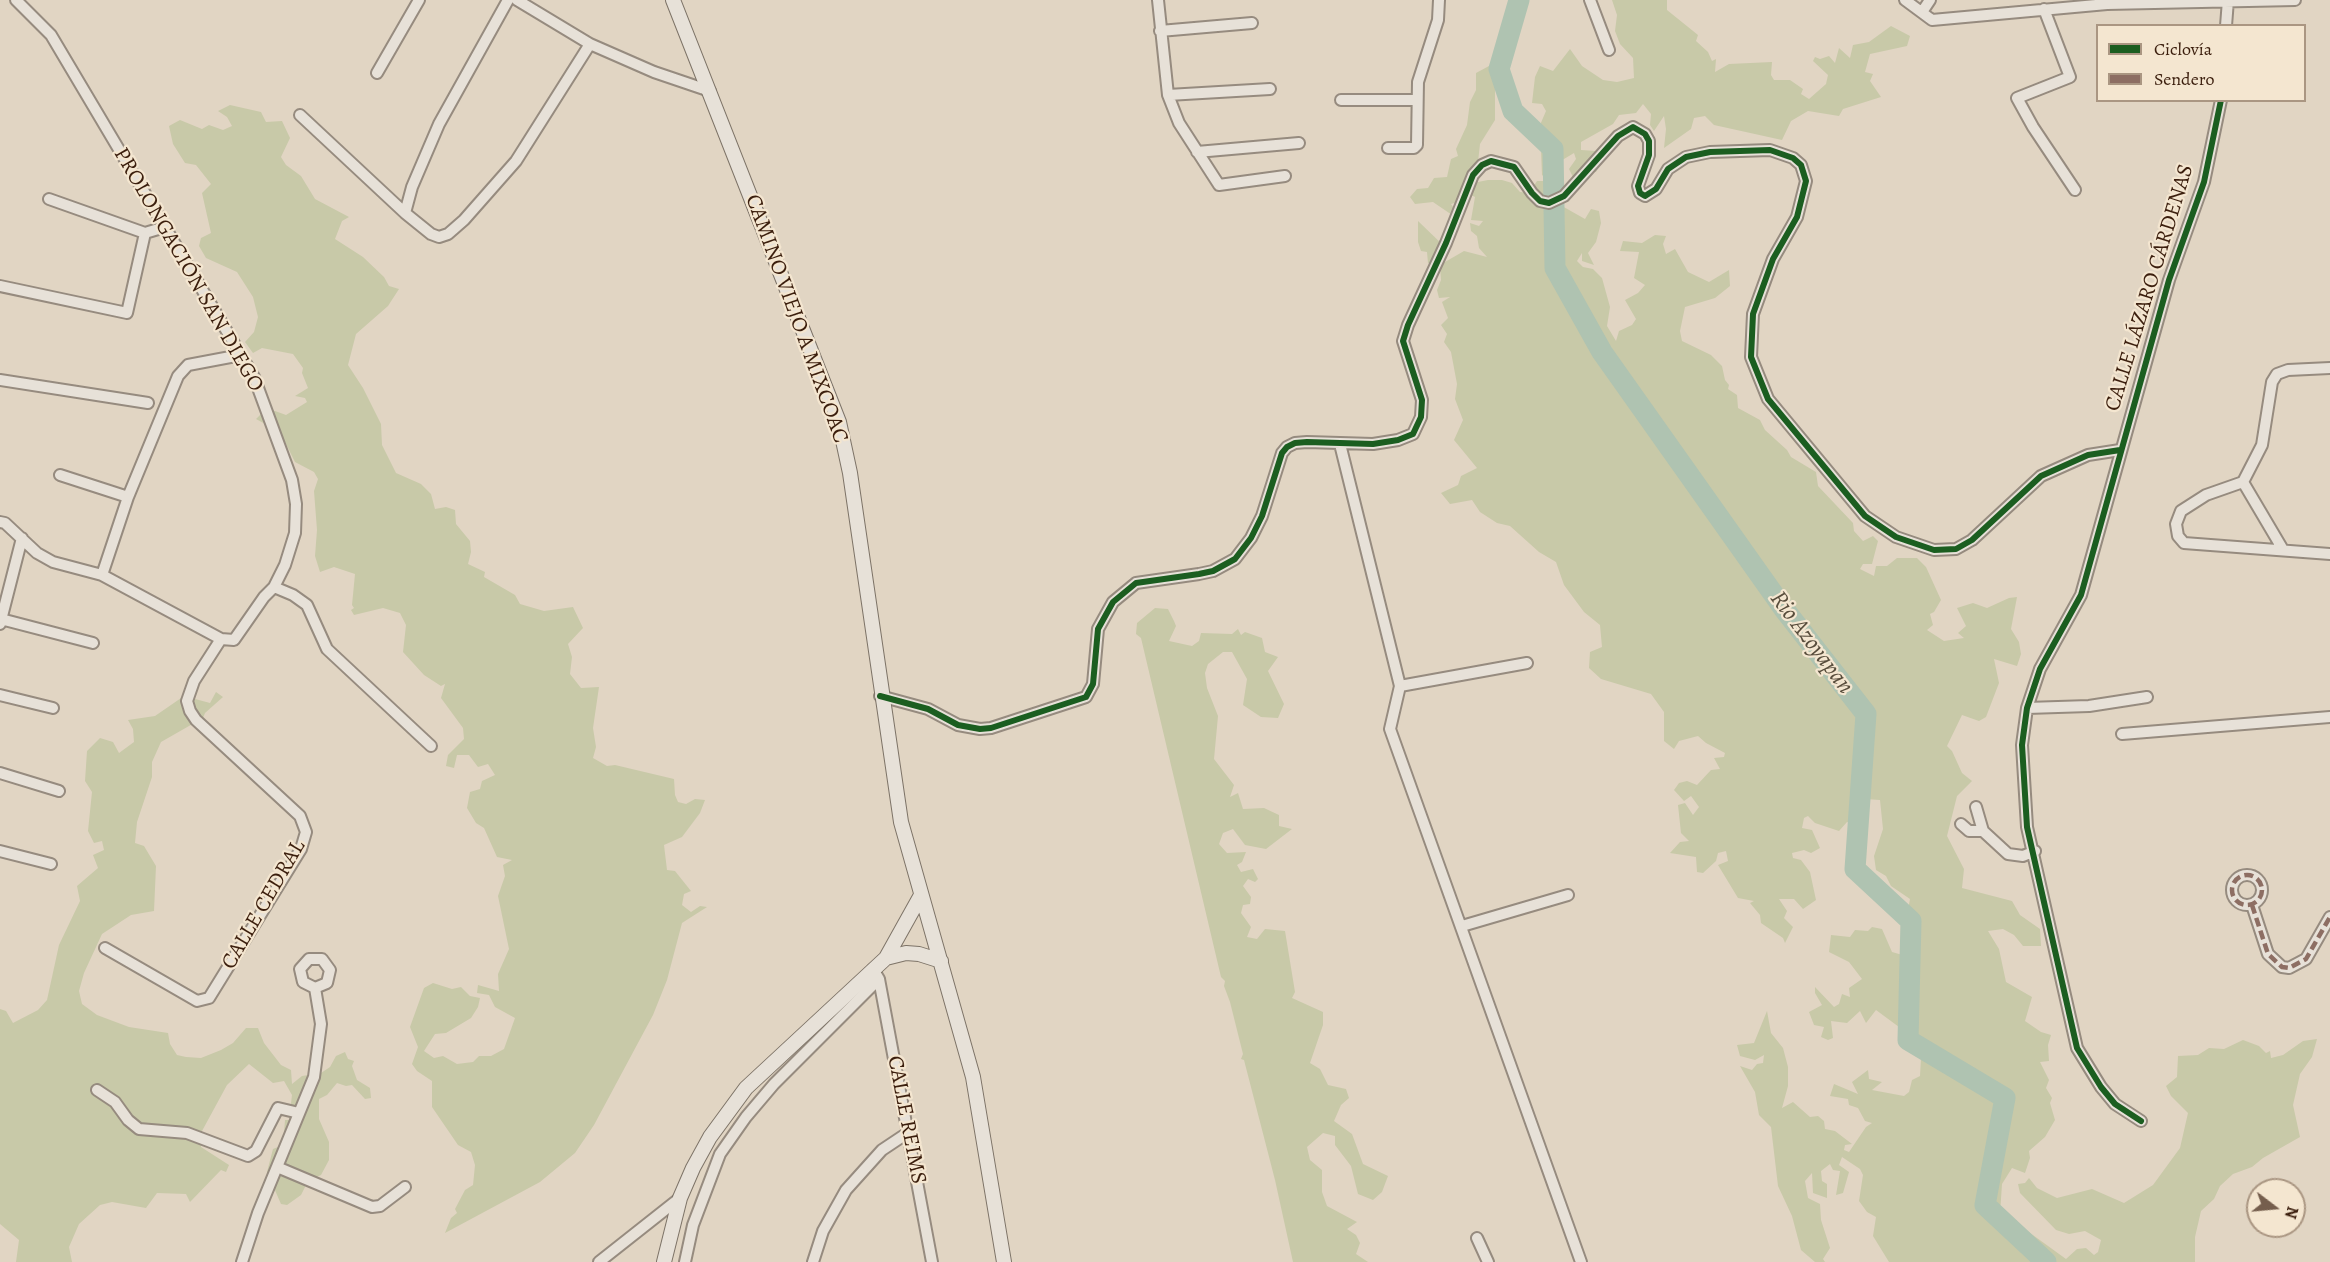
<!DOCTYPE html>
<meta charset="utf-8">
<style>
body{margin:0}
#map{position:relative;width:2330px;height:1262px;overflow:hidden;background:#e1d5c3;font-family:Alegreya,serif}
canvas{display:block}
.legend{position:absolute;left:2096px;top:24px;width:210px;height:78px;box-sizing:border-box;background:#f4e6d0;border:2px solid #aa9682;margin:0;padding:8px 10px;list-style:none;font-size:18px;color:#3b1e0d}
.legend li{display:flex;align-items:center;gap:12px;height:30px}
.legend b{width:30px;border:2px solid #aa9682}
.north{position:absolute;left:2246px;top:1178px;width:60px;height:60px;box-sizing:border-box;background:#f4e6d0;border:2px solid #aa9682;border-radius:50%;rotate:106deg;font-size:16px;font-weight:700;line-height:24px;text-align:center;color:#3b1e0d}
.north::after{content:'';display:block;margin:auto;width:21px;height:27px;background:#755e4d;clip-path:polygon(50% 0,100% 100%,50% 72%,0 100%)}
</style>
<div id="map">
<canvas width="2330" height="1262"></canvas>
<ul class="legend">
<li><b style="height:8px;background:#1b5e20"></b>Ciclovía</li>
<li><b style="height:8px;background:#8d6e63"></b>Sendero</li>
</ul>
<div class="north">N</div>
</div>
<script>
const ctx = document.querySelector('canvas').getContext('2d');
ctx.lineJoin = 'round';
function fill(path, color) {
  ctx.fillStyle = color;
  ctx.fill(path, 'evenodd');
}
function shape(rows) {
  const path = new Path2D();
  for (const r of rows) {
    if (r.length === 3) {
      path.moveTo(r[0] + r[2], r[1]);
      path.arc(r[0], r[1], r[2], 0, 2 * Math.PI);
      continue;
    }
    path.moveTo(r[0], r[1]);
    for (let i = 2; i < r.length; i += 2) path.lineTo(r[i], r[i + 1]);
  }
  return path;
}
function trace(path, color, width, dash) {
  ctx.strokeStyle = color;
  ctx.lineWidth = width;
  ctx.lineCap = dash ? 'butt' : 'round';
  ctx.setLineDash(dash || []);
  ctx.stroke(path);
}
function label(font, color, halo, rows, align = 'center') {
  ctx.font = font + ' Alegreya,serif';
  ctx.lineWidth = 4.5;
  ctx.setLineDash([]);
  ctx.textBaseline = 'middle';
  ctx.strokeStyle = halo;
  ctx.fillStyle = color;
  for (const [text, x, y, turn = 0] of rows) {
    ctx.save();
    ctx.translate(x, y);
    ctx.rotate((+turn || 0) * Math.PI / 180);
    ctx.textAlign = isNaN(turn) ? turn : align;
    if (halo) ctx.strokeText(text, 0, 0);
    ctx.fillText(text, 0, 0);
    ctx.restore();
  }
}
fill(shape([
 [1612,0,1667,0,1667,10,1698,35,1696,41,1708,52,1712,61,1716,59,1715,72,1729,64,1772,62,1771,75,1774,80,1790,80,1803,89,1801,94,1809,99,1826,84,1828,75,1813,61,1815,57,1820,59,1829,56,1835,63,1839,48,1850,58,1853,45,1869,42,1891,26,1910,36,1907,46,1870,54,1865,72,1873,74,1870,81,1881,97,1843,109,1839,116,1808,111,1791,121,1782,140,1714,125,1705,116,1694,118,1691,129,1664,148,1666,129,1664,116,1654,131,1650,125,1651,114,1643,104,1636,113,1619,115,1613,124,1581,142,1581,150,1596,151,1603,159,1596,172,1590,172,1587,178,1573,177,1569,169,1576,159,1574,153,1549,168,1560,176,1557,198,1562,206,1585,219,1591,209,1599,211,1601,223,1596,242,1588,253,1594,265,1582,261,1582,253,1577,261,1583,267,1593,269,1602,278,1610,307,1607,326,1616,341,1619,331,1632,325,1636,319,1625,300,1638,293,1645,285,1634,278,1639,252,1620,251,1623,241,1642,243,1655,235,1666,236,1663,244,1666,254,1675,249,1688,272,1709,282,1729,270,1730,286,1715,298,1685,307,1680,331,1682,341,1711,355,1722,366,1725,380,1729,385,1728,389,1737,395,1738,408,1760,420,1765,430,1787,450,1791,457,1816,472,1818,486,1853,523,1854,531,1863,541,1873,536,1878,541,1872,564,1863,564,1860,569,1874,576,1876,566,1887,566,1897,558,1917,558,1926,567,1941,600,1934,612,1930,614,1933,625,1927,630,1944,641,1964,638,1958,633,1966,626,1957,608,1973,603,1987,608,2009,598,2017,597,2011,629,2019,642,2021,654,2017,666,1994,659,1999,683,1986,717,1979,721,1962,715,1947,746,1952,751,1962,773,1972,781,1957,796,1947,836,1964,869,1962,888,2012,901,2020,915,2040,929,2041,946,2023,946,2014,935,2003,929,1988,931,1999,949,2006,982,2032,997,2025,1021,2041,1032,2051,1035,2048,1045,2049,1061,2040,1062,2049,1080,2046,1088,2052,1098,2050,1103,2055,1120,2045,1137,2029,1151,2030,1158,2025,1173,2012,1168,2002,1184,2000,1214,2009,1218,1996,1222,2013,1233,2019,1225,2066,1259,2077,1249,2086,1248,2094,1255,2098,1252,2101,1240,2085,1231,2069,1234,2056,1230,2020,1193,2018,1184,2025,1183,2029,1178,2037,1188,2057,1198,2092,1189,2124,1203,2153,1185,2180,1148,2188,1113,2171,1096,2166,1086,2177,1077,2178,1056,2198,1055,2209,1048,2224,1049,2243,1040,2259,1046,2266,1053,2270,1051,2271,1058,2283,1055,2303,1041,2317,1039,2312,1057,2300,1074,2293,1105,2300,1137,2263,1158,2252,1167,2233,1174,2220,1186,2214,1199,2201,1211,2195,1237,2195,1262,1889,1262,1873,1236,1876,1217,1867,1212,1859,1201,1863,1175,1860,1169,1842,1157,1839,1165,1849,1172,1843,1193,1836,1195,1840,1171,1833,1170,1830,1164,1821,1171,1822,1181,1827,1184,1827,1198,1813,1193,1812,1173,1805,1181,1808,1198,1820,1204,1821,1220,1830,1248,1823,1259,1825,1262,1815,1262,1801,1250,1792,1216,1778,1186,1771,1127,1759,1115,1755,1092,1740,1066,1752,1070,1757,1064,1763,1063,1764,1055,1755,1060,1740,1056,1737,1045,1754,1043,1767,1011,1771,1033,1783,1048,1788,1067,1788,1086,1782,1108,1793,1102,1810,1117,1818,1116,1824,1121,1825,1129,1835,1131,1852,1144,1845,1145,1844,1150,1849,1152,1866,1127,1872,1123,1865,1121,1858,1108,1849,1105,1848,1099,1830,1096,1834,1084,1858,1094,1852,1082,1868,1070,1869,1079,1882,1082,1872,1090,1904,1096,1909,1092,1912,1080,1920,1076,1922,1041,1911,1042,1908,1024,1899,1027,1876,1010,1866,1023,1860,1011,1847,1023,1831,1021,1833,1038,1828,1040,1821,1037,1824,1027,1814,1025,1809,1012,1822,1005,1815,993,1815,987,1834,1007,1839,1004,1842,994,1850,997,1849,988,1862,979,1849,962,1829,952,1831,935,1850,937,1855,930,1868,931,1872,927,1882,929,1892,952,1920,960,1915,955,1915,947,1907,938,1905,926,1910,899,1891,886,1886,876,1876,870,1874,856,1883,829,1880,800,1865,799,1856,819,1852,823,1847,822,1839,831,1815,823,1808,816,1804,818,1802,828,1812,830,1820,848,1811,853,1804,850,1792,853,1793,858,1801,860,1810,872,1816,900,1803,909,1794,899,1779,899,1787,911,1784,918,1793,927,1785,943,1783,938,1761,923,1760,915,1750,903,1754,901,1738,898,1718,865,1728,861,1726,851,1718,853,1716,861,1703,873,1697,872,1696,857,1670,853,1680,842,1689,841,1681,833,1678,805,1685,803,1693,815,1699,807,1691,796,1684,801,1674,790,1679,783,1687,781,1697,785,1711,770,1720,769,1714,758,1724,757,1725,753,1706,743,1698,736,1679,741,1674,749,1664,741,1664,712,1651,694,1601,679,1589,668,1590,652,1602,647,1600,625,1584,612,1564,585,1556,562,1539,552,1510,526,1497,523,1480,512,1472,500,1450,504,1441,493,1458,485,1461,476,1477,468,1454,440,1463,420,1455,399,1457,384,1451,352,1444,342,1447,334,1441,325,1448,318,1442,302,1450,297,1439,298,1437,290,1441,280,1440,266,1428,263,1427,252,1421,251,1418,242,1418,221,1445,247,1442,253,1445,262,1464,251,1487,257,1479,248,1477,236,1471,231,1470,223,1479,226,1483,221,1471,220,1475,197,1471,195,1469,199,1451,204,1459,215,1455,217,1433,202,1415,204,1410,197,1417,189,1428,188,1434,178,1447,177,1451,159,1458,156,1456,149,1467,125,1470,102,1476,90,1476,73,1489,66,1495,77,1495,120,1480,144,1478,162,1468,184,1488,180,1502,180,1512,183,1520,192,1529,193,1537,181,1549,181,1542,175,1540,125,1546,111,1542,104,1532,103,1535,77,1540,66,1553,71,1570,49,1582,66,1603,80,1617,82,1634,78,1633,58,1620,44,1615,31,1617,15],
 [230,105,261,112,266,122,282,121,290,138,281,157,286,165,301,176,315,199,349,217,342,221,335,239,363,257,384,277,389,286,399,289,388,306,356,334,348,365,363,388,381,424,382,445,396,473,421,484,431,494,435,509,446,507,455,510,456,524,470,541,471,552,468,564,485,572,484,577,515,595,520,604,544,611,573,607,583,628,568,644,572,657,570,674,581,688,599,687,593,728,596,747,593,758,607,766,615,765,674,779,675,795,678,802,686,804,695,799,705,800,700,813,682,837,664,845,667,870,675,871,691,891,684,894,682,905,691,912,700,906,707,907,682,923,667,980,653,1015,594,1125,575,1153,540,1182,445,1233,451,1218,457,1213,455,1209,465,1190,473,1185,475,1165,471,1152,458,1145,432,1107,432,1081,417,1071,412,1064,418,1047,410,1027,424,988,433,983,452,989,461,987,470,996,480,998,478,1007,471,1018,446,1033,435,1034,424,1051,434,1058,443,1056,457,1064,473,1062,479,1056,491,1056,504,1049,515,1018,495,1007,489,995,477,993,478,985,499,991,498,974,509,949,498,896,505,876,503,865,512,860,497,857,484,828,476,823,467,808,470,792,480,789,482,781,495,775,488,764,478,767,469,755,457,755,454,768,446,766,448,755,464,739,463,728,441,698,445,684,441,686,424,675,403,652,406,625,400,613,383,608,354,615,351,610,354,608,352,605,355,574,334,567,320,572,315,556,317,530,314,491,318,479,314,472,295,462,280,432,256,419,261,414,275,411,286,415,307,402,305,398,295,396,308,388,302,373,303,368,293,354,262,348,253,353,245,342,254,332,258,317,253,297,237,272,206,258,199,246,201,238,211,233,202,193,211,184,196,165,185,163,173,144,169,126,180,120,202,129,209,125,223,130,232,126,227,117,218,111],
 [1155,608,1168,609,1174,621,1176,626,1169,641,1192,646,1199,641,1201,633,1232,634,1238,629,1241,635,1245,632,1262,638,1265,652,1278,657,1268,671,1284,704,1278,718,1261,717,1243,705,1247,679,1232,652,1223,652,1208,664,1205,673,1207,688,1218,716,1214,759,1234,785,1230,797,1238,793,1243,809,1264,808,1279,815,1279,826,1292,829,1266,849,1245,845,1233,829,1223,833,1219,844,1227,853,1246,852,1242,862,1237,865,1241,872,1253,869,1258,879,1255,882,1248,879,1243,886,1251,897,1250,904,1243,905,1241,913,1251,927,1247,937,1257,939,1265,929,1285,931,1295,992,1292,998,1323,1012,1323,1025,1310,1063,1320,1069,1328,1085,1346,1089,1349,1098,1341,1105,1334,1121,1352,1134,1363,1164,1388,1176,1382,1192,1373,1200,1358,1194,1351,1166,1335,1145,1335,1136,1323,1133,1307,1147,1310,1160,1322,1170,1322,1192,1327,1206,1357,1222,1347,1229,1356,1235,1360,1243,1356,1254,1368,1262,1293,1262,1275,1180,1244,1060,1241,1059,1243,1054,1230,1002,1224,986,1225,981,1221,977,1141,638,1136,634,1137,623],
 [216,692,223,697,205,713,203,718,161,742,152,762,152,777,137,822,135,843,144,846,156,866,154,911,131,915,102,934,84,973,79,991,82,1004,97,1015,129,1027,168,1033,170,1044,177,1055,186,1057,201,1058,221,1050,233,1043,246,1028,258,1028,264,1043,281,1065,291,1070,292,1084,302,1076,321,1073,330,1067,336,1056,345,1052,348,1059,354,1061,352,1066,357,1080,370,1088,371,1098,365,1099,352,1085,346,1086,337,1083,327,1095,319,1099,319,1119,329,1142,329,1160,321,1175,308,1181,301,1195,287,1205,281,1204,267,1172,273,1149,283,1145,285,1120,289,1120,292,1095,284,1081,273,1083,249,1064,227,1085,202,1131,201,1147,229,1165,226,1172,221,1170,190,1202,186,1194,157,1193,146,1208,112,1202,100,1205,79,1224,69,1247,72,1262,16,1262,19,1240,0,1224,0,1009,6,1011,13,1023,38,1010,47,1000,59,945,80,901,77,886,98,868,93,855,104,850,102,841,94,843,88,831,92,792,85,781,87,751,100,738,113,742,119,753,134,742,133,729,128,720,155,716,184,696,210,703]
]), '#c8c9a8');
trace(shape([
 [1519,0,1499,69,1513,111,1553,149,1555,268,1602,352,1784,609,1866,714,1855,869,1911,921,1908,1040,2005,1098,1985,1205,2046,1262]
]), '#afc3b1', 21);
const street = shape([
 [517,0,590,44,654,72,710,91],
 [1158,0,1168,95,1179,123,1219,185,1285,176],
 [1590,0,1609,50],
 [1905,0,1932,20,2107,4,2295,0],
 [2044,9,2070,77,2017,98,2033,127,2075,190],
 [1922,12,1930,0],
 [2226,26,2228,0],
 [1160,31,1252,23],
 [377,73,419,0],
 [1168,95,1270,89],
 [1341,100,1416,100],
 [300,115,405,213,431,234,439,237,448,234,464,220,516,161,590,44],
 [1388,148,1414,148,1417,145,1418,82,1438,20,1439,0],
 [1197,152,1299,143],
 [49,199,145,233,165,227],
 [405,213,412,187,439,124,508,0],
 [0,286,127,313,145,233],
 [0,380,148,403],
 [1340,444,1400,686,1390,729,1581,1262],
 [60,475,128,497],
 [2243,482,2206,495,2181,511,2176,524,2178,536,2184,543,2330,554],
 [0,522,5,523,37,553,53,562,102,575,221,639,234,640,264,597,274,587,285,565,295,533,296,504,292,480,254,377,51,35,16,0],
 [2282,548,2243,482,2262,445,2272,382,2277,374,2288,370,2330,368],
 [102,575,128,497,178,376,188,365,241,355],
 [274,587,293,595,307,605,327,649,431,746],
 [1,619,93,643],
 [0,624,22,538],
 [1400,686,1527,663],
 [0,695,53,708],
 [880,696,928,709,958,725,980,729,991,728,1086,697,1093,684,1098,629,1113,602,1136,583,1199,574,1213,571,1235,559,1251,538,1262,516,1282,453,1287,447,1295,443,1307,442,1373,444,1398,440,1413,434,1421,417,1422,400,1403,341,1408,325,1446,243,1473,175,1482,165,1491,161,1514,167,1532,193,1540,201,1549,203,1564,196,1618,136,1633,127,1645,134,1649,141,1649,155,1638,186,1640,193,1645,196,1656,189,1668,169,1686,157,1710,152,1770,150,1793,158,1801,165,1806,181,1797,217,1773,259,1753,314,1751,357,1768,399,1865,516,1896,537,1934,550,1956,549,1972,540,2041,476,2088,455,2120,450],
 [2027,708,2089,706,2147,697],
 [2122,734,2330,717],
 [0,773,59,791],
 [1976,807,1983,831,2008,854,2023,856,2035,851],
 [1961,824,1969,831,1983,831],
 [0,851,51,864],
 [2247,890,15],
 [2252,905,2268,954,2282,967,2289,968,2306,959,2330,917],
 [1462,926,1568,895],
 [105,948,197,1001,209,998,301,849,306,832,300,816,196,720,190,711,187,701,194,681,221,639],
 [309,959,322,959,330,970,327,983,315,988,303,982,300,969,309,959],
 [879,979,932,1262],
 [97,1090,115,1102,128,1120,139,1129,187,1133,248,1156,256,1151,278,1108,299,1113],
 [2141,1121,2115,1104,2101,1087,2077,1048,2027,827,2022,745,2027,708,2040,669,2081,595,2169,280,2204,182,2221,100],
 [277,1167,372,1207,380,1206,405,1187],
 [1477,1238,1488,1262],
 [242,1262,258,1213,314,1077,321,1024,315,988],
 [599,1262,680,1198],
 [685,1262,693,1225,720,1154,746,1117,774,1084,879,979,873,969],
 [813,1262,823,1231,846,1190,882,1150,909,1132]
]);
const secondary = shape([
 [673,0,839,422,850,473,901,822,973,1077,1004,1262],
 [886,958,920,897],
 [664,1262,680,1198,693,1168,710,1137,746,1088,886,958,906,953,919,954,941,961]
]);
trace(street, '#968b7f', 14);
trace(secondary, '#7d7367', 16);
trace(street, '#e7e1d8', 10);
trace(secondary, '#e7e1d8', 14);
trace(shape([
 [2247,890,15],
 [2252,905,2268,954,2282,967,2289,968,2306,959,2330,917]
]), '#8d6e63', 4.5, [9, 4.5]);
trace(shape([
 [880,696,928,709,958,725,980,729,991,728,1086,697,1093,684,1098,629,1113,602,1136,583,1199,574,1213,571,1235,559,1251,538,1262,516,1282,453,1287,447,1295,443,1307,442,1373,444,1398,440,1413,434,1421,417,1422,400,1403,341,1408,325,1446,243,1473,175,1482,165,1491,161,1514,167,1532,193,1540,201,1549,203,1564,196,1618,136,1633,127,1645,134,1649,141,1649,155,1638,186,1640,193,1645,196,1656,189,1668,169,1686,157,1710,152,1770,150,1793,158,1801,165,1806,181,1797,217,1773,259,1753,314,1751,357,1768,399,1865,516,1896,537,1934,550,1956,549,1972,540,2041,476,2088,455,2120,450],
 [2141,1121,2115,1104,2101,1087,2077,1048,2027,827,2022,745,2027,708,2040,669,2081,595,2169,280,2204,182,2221,100]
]), '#1b5e20', 6);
label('22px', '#3b1e0d', '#f4e6d0', [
 ["PROLONGACIÓN SAN DIEGO",188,270,60],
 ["CALLE LÁZARO CÁRDENAS",2150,288,-73],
 ["CAMINO VIEJO A MIXCOAC",796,319,70],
 ["CALLE CEDRAL",264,905,-60],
 ["CALLE REIMS",906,1120,79]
]);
label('italic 24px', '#584d3c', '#f4e6d0', [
 ["Rio Azoyapan",1811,643,53]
]);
</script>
